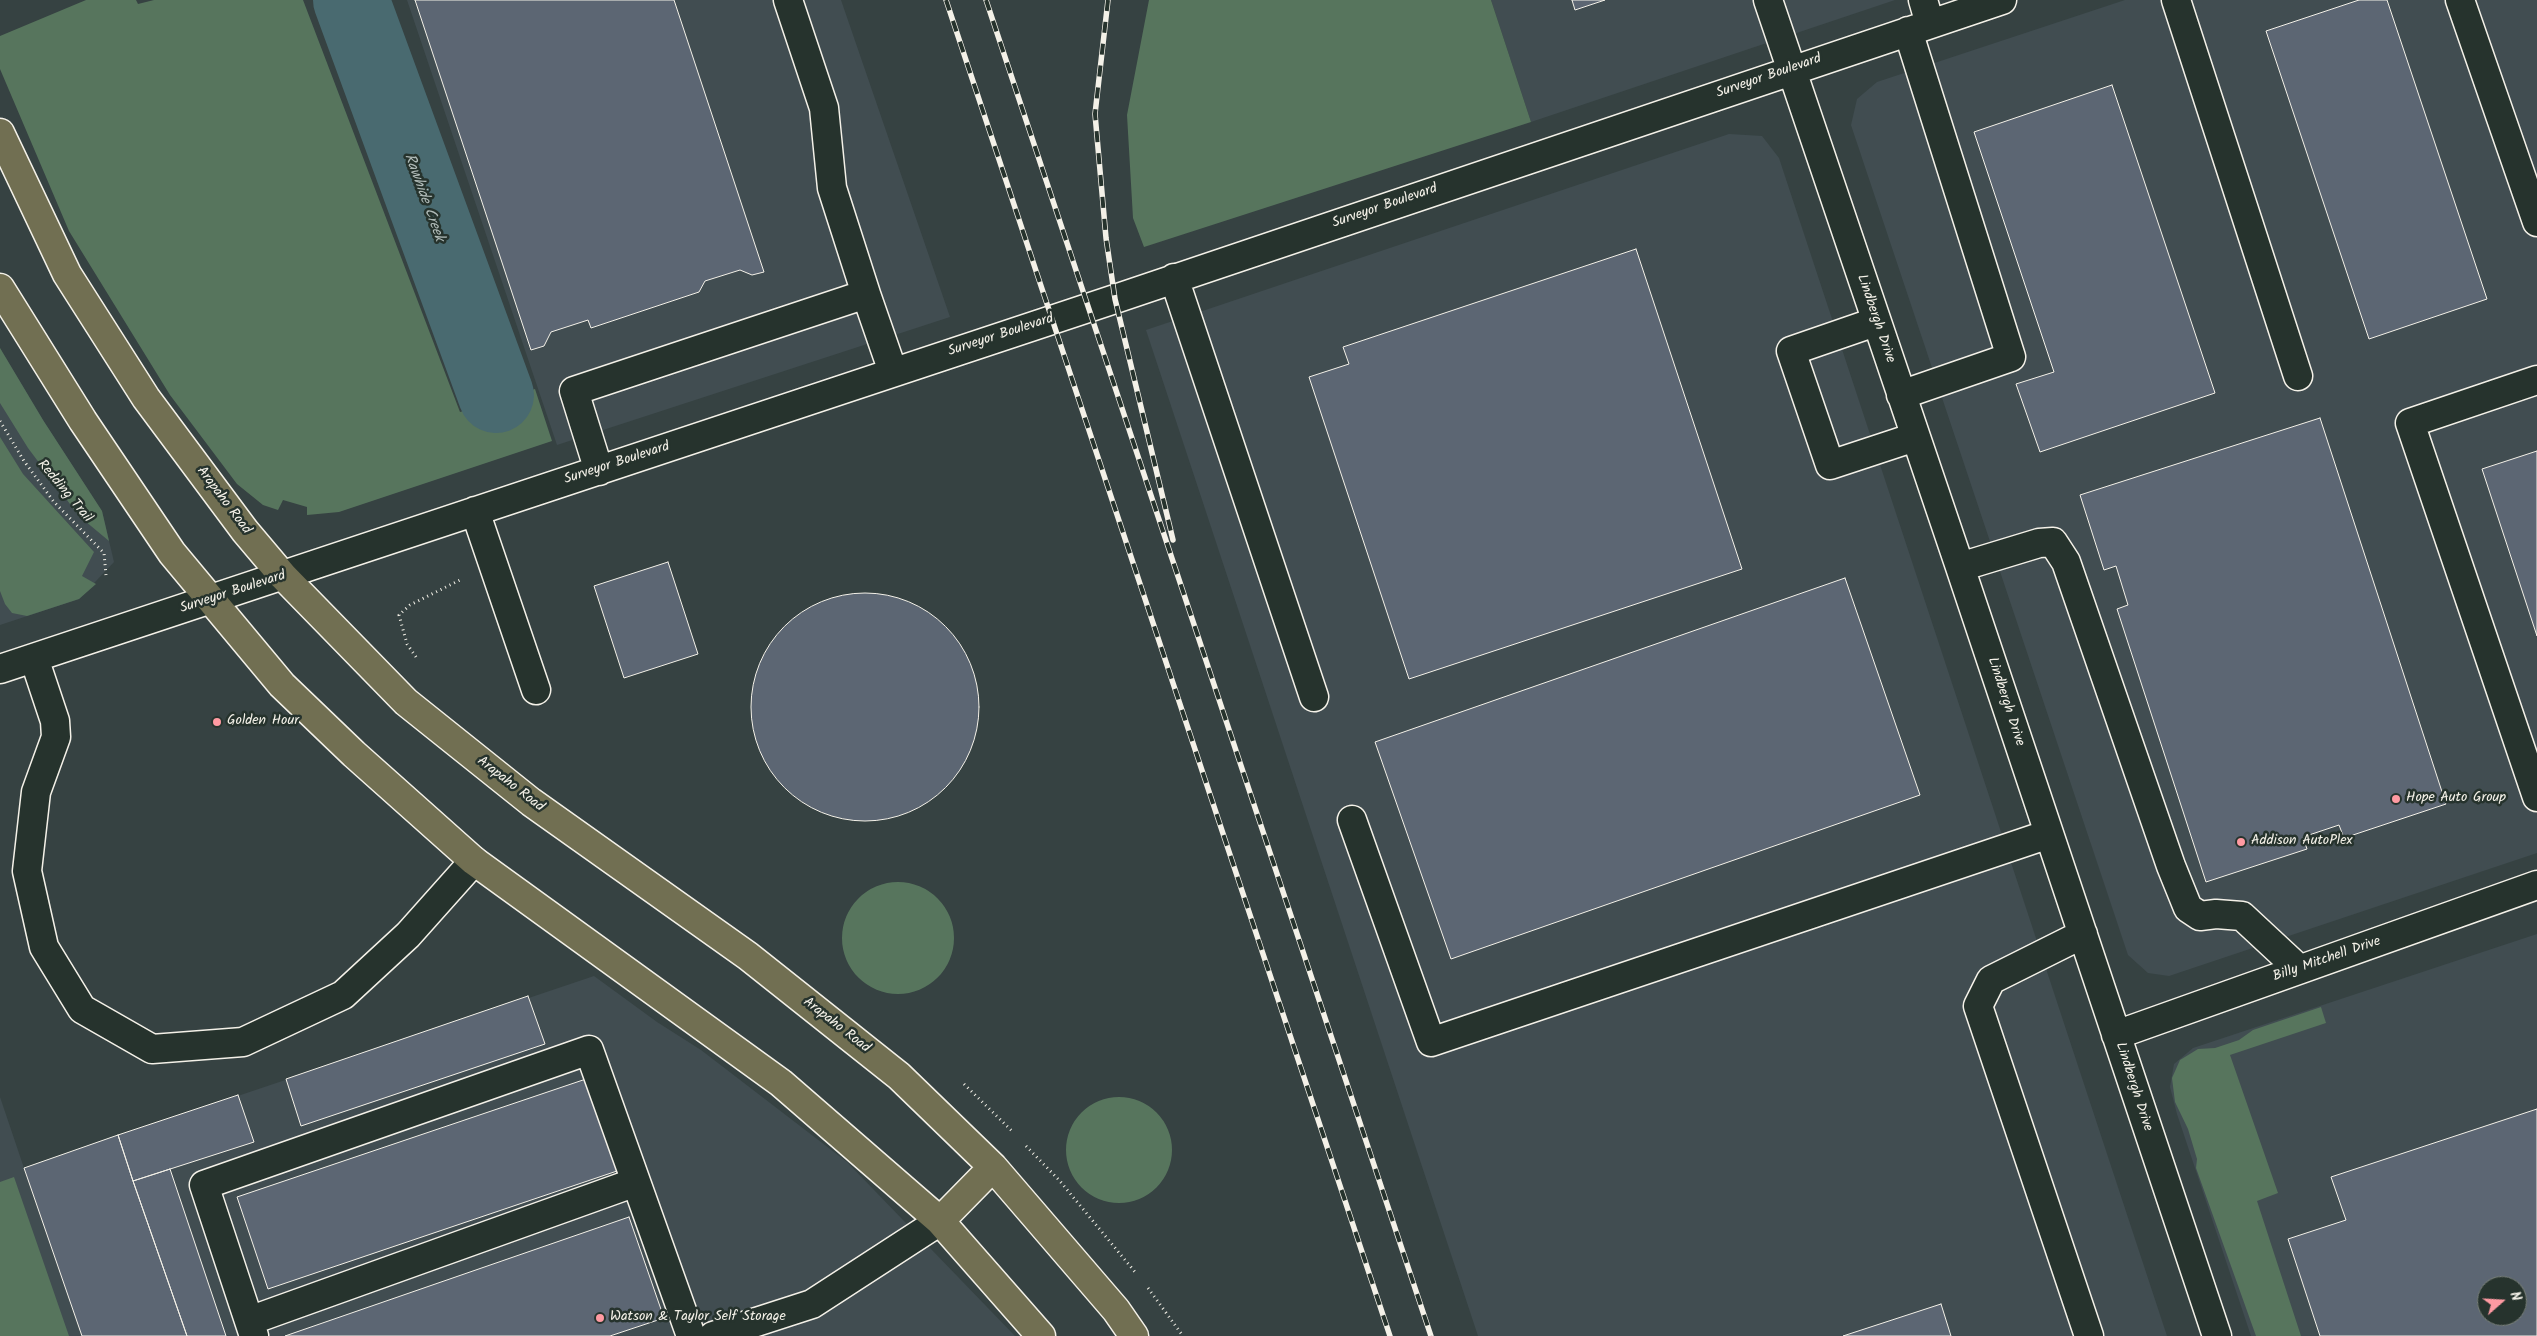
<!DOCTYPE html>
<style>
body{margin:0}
#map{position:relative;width:2537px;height:1336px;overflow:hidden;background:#364242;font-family:Kalam,sans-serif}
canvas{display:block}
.north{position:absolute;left:2477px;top:1276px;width:50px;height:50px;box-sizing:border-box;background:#26332d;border:1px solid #787f78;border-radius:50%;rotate:71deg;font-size:14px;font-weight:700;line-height:20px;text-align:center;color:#f4f1e8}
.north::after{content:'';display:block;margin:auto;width:18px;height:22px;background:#ff9aa2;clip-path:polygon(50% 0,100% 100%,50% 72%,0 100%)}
</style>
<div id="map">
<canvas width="2537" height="1336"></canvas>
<div class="north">N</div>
</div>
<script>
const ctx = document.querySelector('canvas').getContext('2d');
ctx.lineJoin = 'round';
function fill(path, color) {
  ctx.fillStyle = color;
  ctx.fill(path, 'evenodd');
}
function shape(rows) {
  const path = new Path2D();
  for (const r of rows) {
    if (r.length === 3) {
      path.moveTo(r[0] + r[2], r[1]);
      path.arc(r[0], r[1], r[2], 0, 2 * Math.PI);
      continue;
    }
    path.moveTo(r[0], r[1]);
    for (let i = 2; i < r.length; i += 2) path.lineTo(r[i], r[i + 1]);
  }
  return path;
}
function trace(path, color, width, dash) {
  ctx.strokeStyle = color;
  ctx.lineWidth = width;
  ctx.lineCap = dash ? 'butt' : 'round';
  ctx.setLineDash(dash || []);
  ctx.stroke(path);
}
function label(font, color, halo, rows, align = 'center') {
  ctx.font = font + ' Kalam,sans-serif';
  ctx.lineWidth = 5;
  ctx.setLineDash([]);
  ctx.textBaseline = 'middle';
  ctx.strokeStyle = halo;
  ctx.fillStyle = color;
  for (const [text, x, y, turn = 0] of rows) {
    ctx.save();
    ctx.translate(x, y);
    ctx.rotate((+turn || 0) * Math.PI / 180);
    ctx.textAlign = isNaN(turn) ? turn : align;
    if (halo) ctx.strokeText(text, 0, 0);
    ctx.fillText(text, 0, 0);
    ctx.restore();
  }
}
fill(shape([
 [407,0,841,0,950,317,557,445],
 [1491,0,1895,0,1531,122],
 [2125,0,2537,0,2537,853,2169,976,2148,973,2128,955,1851,125,1857,99,1877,82],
 [1729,134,1762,136,1779,158,2167,1336,1478,1336,1146,330],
 [0,348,43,420,102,511,114,562,79,599,0,625],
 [2537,934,2537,1336,2251,1336,2177,1114,2170,1087,2174,1064,2193,1048],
 [2487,1286,2517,1286,2517,1316,2487,1316],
 [594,976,657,1022,701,1050,847,1162,1015,1336,0,1336,0,1097,24,1168]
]), '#414d51');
fill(shape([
 [86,0,136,0,138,4,154,0,303,0,460,412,535,389,552,441,339,512,307,515,307,507,283,500,278,510,263,505,237,484,170,395,69,231,0,69,0,36],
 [1149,0,1491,0,1531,122,1144,247,1133,218,1127,115],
 [0,348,43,420,102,511,109,541,79,516,28,448,0,403],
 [0,437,23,474,94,552,82,576,96,584,79,599,27,616,12,613,5,604,0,591],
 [898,938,56],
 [2321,1007,2326,1023,2230,1055,2278,1193,2257,1201,2301,1336,2256,1336,2196,1168,2197,1159,2188,1129,2175,1102,2172,1078,2180,1060,2198,1049,2215,1048,2239,1040,2253,1030],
 [1119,1150,53],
 [14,1177,69,1336,0,1336,0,1182]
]), '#57755d');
trace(shape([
 [351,0,496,395]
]), '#496a70', 76);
const building = shape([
 [415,0,674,0,764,272,752,275,740,270,705,281,699,292,591,328,588,320,551,332,544,346,531,350,415,0],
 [1572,0,1605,0,1575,10,1572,0],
 [2359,0,2387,0,2487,299,2369,339,2266,31,2359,0],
 [2112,85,2215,393,2040,452,2016,384,2054,372,1974,132,2112,85],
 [1636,249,1742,569,1409,679,1309,377,1349,364,1343,347,1636,249],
 [2320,418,2446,804,2344,838,2339,825,2303,837,2307,849,2206,882,2117,609,2128,605,2116,566,2104,570,2080,495,2320,418],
 [2537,451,2537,636,2482,469,2537,451],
 [668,562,698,654,624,678,594,586,668,562],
 [1845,578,1920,795,1451,959,1375,742,1845,578],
 [865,707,114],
 [528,996,545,1044,301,1126,286,1079,528,996],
 [586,1079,617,1171,268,1289,237,1197,586,1079],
 [238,1095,254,1142,133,1181,118,1135,238,1095],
 [2537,1109,2537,1336,2320,1336,2288,1239,2346,1220,2331,1177,2537,1109],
 [2487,1286,2517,1286,2517,1316,2487,1316,2487,1286],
 [118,1135,133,1181,187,1336,82,1336,24,1168,118,1135],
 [170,1169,226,1336,187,1336,133,1181,170,1169],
 [629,1217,664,1318,610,1336,285,1336,629,1217],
 [1941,1304,1951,1336,1843,1336,1941,1304]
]);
fill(building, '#5c6673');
trace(building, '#f4f1e8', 1);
const minor = shape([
 [788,0,824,108,832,188,866,294],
 [1768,0,1960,567,2217,1336],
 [1923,0,1930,24],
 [2176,0,2298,376],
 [2460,0,2537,222],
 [1174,278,1314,697],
 [1875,322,1791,351,1830,465,1915,437],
 [2537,380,2410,423,2537,797],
 [1901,395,2011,357,1908,31],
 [599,471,574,391,866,294,893,372],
 [475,511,536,690],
 [1960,567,2039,543,2053,542,2066,562,2171,866,2188,908,2200,916,2216,914,2242,916,2299,969],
 [34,658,55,721,56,737,36,792,27,871,44,947,82,1009,152,1049,243,1042,343,995,408,935,474,861],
 [0,669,1115,299,2002,0],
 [1352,820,1431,1042,2049,834],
 [2083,934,1991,980,1978,1006,2089,1336],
 [2116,1035,2537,885],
 [249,1321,636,1182],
 [254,1336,204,1185,589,1050,691,1336],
 [713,1336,812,1304,940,1221]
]);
const major = shape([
 [0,133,67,274,146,398,245,531,283,576,406,702,531,802,748,956,899,1076,993,1167,1116,1310,1134,1336],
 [0,288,83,421,172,553,282,685,354,754,474,861,781,1083,940,1221,1041,1336],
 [940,1221,993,1167]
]);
trace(minor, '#f4f1e8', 31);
trace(major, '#f4f1e8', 31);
trace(shape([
 [0,421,24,461,54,502,104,553,106,575],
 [416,657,407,644,399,615,410,605,460,580],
 [964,1084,1013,1132],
 [1026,1146,1059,1180,1135,1272],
 [1148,1288,1183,1336]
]), '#f4f1e8', 3, [1, 4]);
trace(minor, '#26332d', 28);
trace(major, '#716f52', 28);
const rail = shape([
 [946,0,1390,1336],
 [986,0,1431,1336],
 [1108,0,1095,114,1106,238,1115,299,1173,540]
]);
trace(rail, '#f4f1e8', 5.5);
trace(rail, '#26332d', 4, [11]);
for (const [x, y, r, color] of [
 [217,722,5,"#ff9aa2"],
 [2396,799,5,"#ff9aa2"],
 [2241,842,5,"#ff9aa2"],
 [600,1318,5,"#ff9aa2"]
]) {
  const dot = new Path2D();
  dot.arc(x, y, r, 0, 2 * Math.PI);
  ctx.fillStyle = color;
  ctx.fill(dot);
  trace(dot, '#26332d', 2);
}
label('14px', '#f4f1e8', '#26332d', [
 ["Surveyor Boulevard",1769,77,-19],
 ["Surveyor Boulevard",1385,207,-19],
 ["Lindbergh Drive",1875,319,71],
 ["Surveyor Boulevard",1001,336,-18],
 ["Surveyor Boulevard",617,464,-18],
 ["Redding Trail",64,492,50],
 ["Arapaho Road",223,501,53],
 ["Surveyor Boulevard",233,593,-18],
 ["Lindbergh Drive",2005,702,72],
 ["Arapaho Road",510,785,38],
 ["Billy Mitchell Drive",2327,960,-19],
 ["Arapaho Road",836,1026,38],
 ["Lindbergh Drive",2133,1087,72]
]);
label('14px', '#f4f1e8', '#26332d', [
 ["Golden Hour",227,722],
 ["Hope Auto Group",2406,799],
 ["Addison AutoPlex",2251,842],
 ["Watson & Taylor Self Storage",610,1318]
], 'left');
label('italic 15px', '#b0bbb8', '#26332d', [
 ["Rawhide Creek",423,198,70]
]);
</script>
